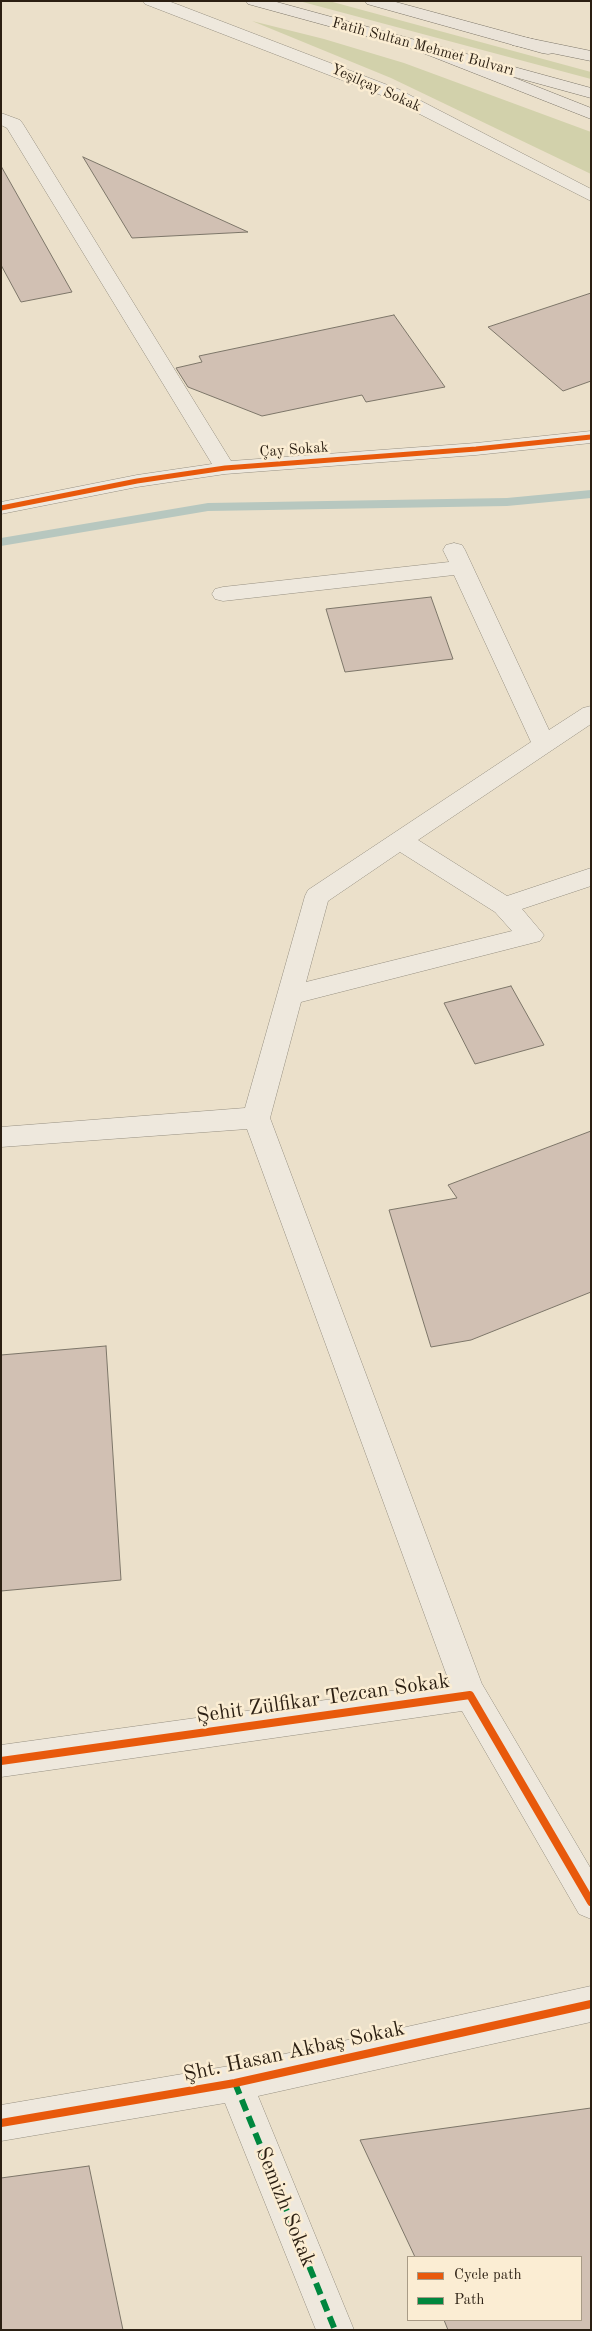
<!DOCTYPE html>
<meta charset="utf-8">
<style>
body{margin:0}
#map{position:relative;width:592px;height:2331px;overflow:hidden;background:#ebe0ca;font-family:"Old Standard TT",serif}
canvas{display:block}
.frame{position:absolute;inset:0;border:2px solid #2b1f12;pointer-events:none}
.legend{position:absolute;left:407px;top:2256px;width:175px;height:65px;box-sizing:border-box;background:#fbedd3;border:1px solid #a89b86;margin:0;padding:6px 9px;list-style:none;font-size:15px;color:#2b1f12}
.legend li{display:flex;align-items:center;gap:10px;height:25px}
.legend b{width:25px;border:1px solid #a89b86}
</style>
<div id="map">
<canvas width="592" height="2331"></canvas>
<div class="frame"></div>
<ul class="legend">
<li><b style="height:6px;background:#e8590c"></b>Cycle path</li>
<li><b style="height:6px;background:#00873e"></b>Path</li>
</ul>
</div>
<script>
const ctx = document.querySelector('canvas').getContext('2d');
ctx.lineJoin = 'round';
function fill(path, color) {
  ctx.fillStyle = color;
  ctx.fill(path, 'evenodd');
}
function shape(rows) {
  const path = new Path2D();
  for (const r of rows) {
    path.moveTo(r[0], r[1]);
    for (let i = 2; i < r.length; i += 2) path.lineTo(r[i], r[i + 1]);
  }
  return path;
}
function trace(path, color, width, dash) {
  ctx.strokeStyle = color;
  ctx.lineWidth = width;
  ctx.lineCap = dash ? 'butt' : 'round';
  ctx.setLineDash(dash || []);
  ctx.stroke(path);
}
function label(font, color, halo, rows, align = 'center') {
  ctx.font = font + ' "Old Standard TT",serif';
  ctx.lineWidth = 5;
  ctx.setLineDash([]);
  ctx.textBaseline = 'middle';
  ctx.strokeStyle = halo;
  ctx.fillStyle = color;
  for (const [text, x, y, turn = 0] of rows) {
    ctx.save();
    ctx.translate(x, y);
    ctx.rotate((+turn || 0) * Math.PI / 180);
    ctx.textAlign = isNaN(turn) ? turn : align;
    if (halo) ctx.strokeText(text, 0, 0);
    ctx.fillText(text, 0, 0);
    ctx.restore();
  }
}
fill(shape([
 [299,1,329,1,591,72,591,79],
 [252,21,324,39,404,63,591,132,591,174,391,78]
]), '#d2d1ab');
fill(shape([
 [591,490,591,498,507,506,208,511,1,546,1,538,208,503,507,498,591,490]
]), '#b7c7bf');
const building = shape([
 [83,157,248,232,132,238,83,157],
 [1,166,72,292,21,302,1,265,1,166],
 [591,293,591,381,563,391,488,327,591,293],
 [394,315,445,387,366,402,362,395,262,416,188,387,176,368,202,362,199,356,394,315],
 [431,597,453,659,345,672,326,609,431,597],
 [511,986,544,1045,475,1064,444,1003,511,986],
 [591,1131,591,1292,471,1340,431,1347,389,1210,457,1198,448,1185,591,1131],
 [106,1346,121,1580,1,1591,1,1355,106,1346],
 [591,2108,591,2330,448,2330,444,2320,581,2320,581,2257,415,2257,360,2140,591,2108],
 [89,2166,123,2330,1,2330,1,2178,89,2166]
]);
fill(building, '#d1c0b3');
trace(building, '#7d7669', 1);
const lane = shape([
 [454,543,462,545,465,550,549,730,583,708,591,706,591,724,418,840,507,896,591,868,591,886,522,909,544,935,540,941,301,1002,270,1118,486,1695,482,1706,470,1710,458,1706,454,1695,247,1129,1,1147,1,1127,245,1108,305,896,308,890,531,742,454,575,223,601,215,599,212,594,215,589,223,587,449,562,443,550,446,545,454,543],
 [400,852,495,912,512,931,306,982,328,901,400,852]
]);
const street = shape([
 [143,1,168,1,179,5,398,89,591,189,591,201,386,97,145,4,143,1],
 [1,113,20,120,23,124,231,461,476,443,591,431,591,443,476,455,225,474,137,487,1,514,1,502,137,475,212,464,7,128,1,125,1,113],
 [470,1680,482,1684,591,1869,591,1919,579,1914,462,1711,1,1777,1,1745,470,1680],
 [591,1986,591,2022,258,2096,354,2330,316,2330,225,2103,1,2141,1,2105,235,2065,591,1986]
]);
const primary = shape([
 [246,1,273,1,591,88,591,98,248,4,246,1],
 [365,1,392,1,554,45,556,49,554,53,548,54,542,53,367,4,365,1]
]);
const highway = shape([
 [518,36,591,51,591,61,512,45,510,41,512,37,518,36],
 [429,44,591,108,591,119,423,53,421,49,423,45,429,44]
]);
trace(lane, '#979082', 1);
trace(street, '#979082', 1);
trace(primary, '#7d7669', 1);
trace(highway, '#7d7669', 1);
fill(lane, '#eee8dd');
fill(street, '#eee8dd');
fill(primary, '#eae3d8');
fill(highway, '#eae3d8');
trace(shape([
 [235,2083,335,2330]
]), '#00873e', 6, [12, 6]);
trace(shape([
 [1,508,137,481,225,468,476,449,591,437]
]), '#e8590c', 5);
trace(shape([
 [1,1761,470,1695,591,1902],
 [1,2123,235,2083,591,2004]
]), '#e8590c', 8);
label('15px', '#2b1f12', '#fbedd3', [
 ["Fatih Sultan Mehmet Bulvarı",423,47,15],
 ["Yeşilçay Sokak",376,88,24],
 ["Çay Sokak",294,450,-4]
]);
label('21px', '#2b1f12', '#fbedd3', [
 ["Şehit Zülfikar Tezcan Sokak",323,1699,-8],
 ["Şht. Hasan Akbaş Sokak",294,2052,-12],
 ["Semizh Sokak",285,2207,68]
]);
</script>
